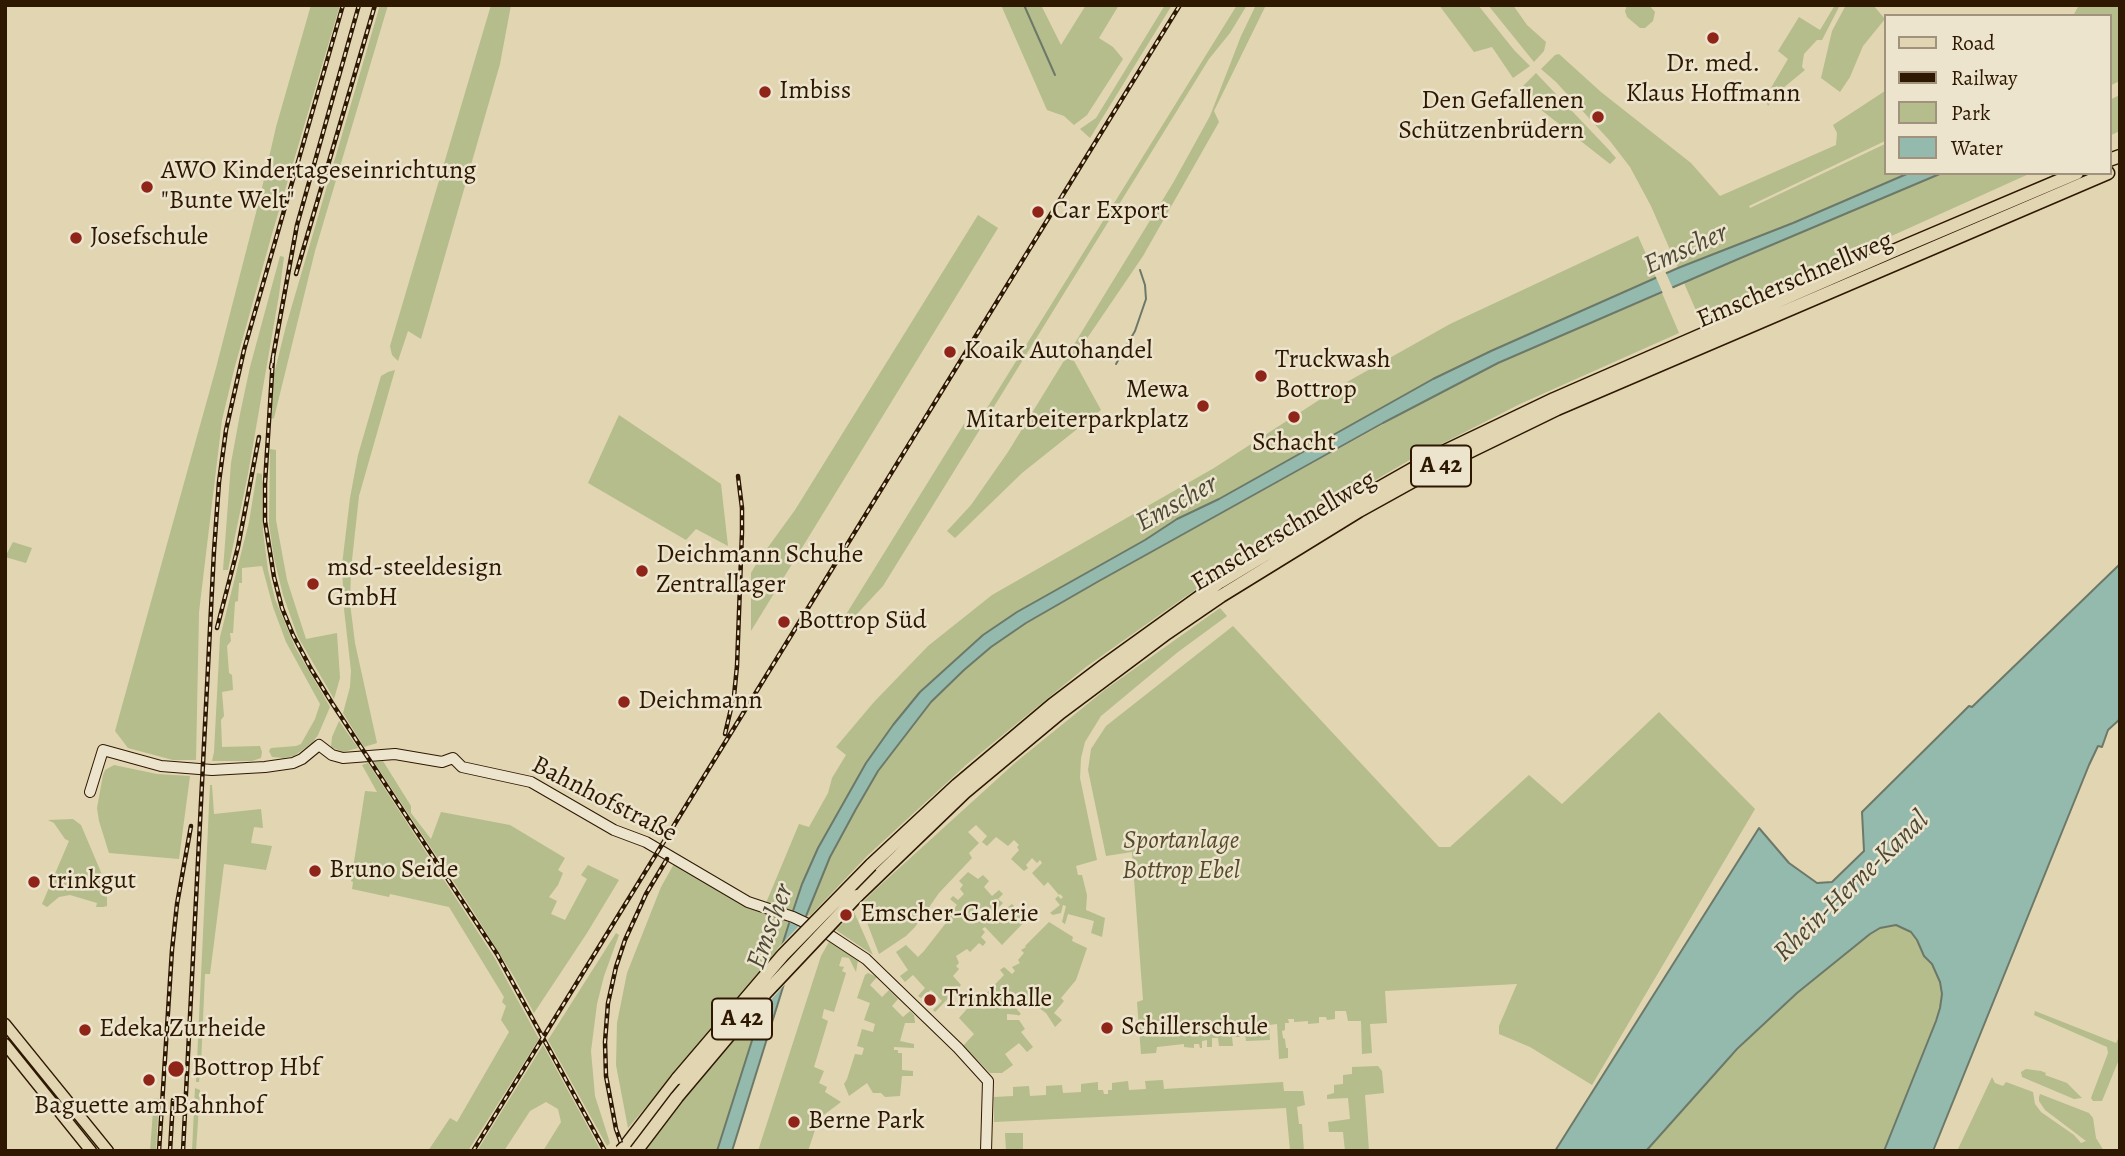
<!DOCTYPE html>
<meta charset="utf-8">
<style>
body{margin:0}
#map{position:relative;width:2125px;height:1156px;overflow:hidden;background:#e1d5b2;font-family:Alegreya,serif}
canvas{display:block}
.frame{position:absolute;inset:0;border:7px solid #2f1802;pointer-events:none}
.legend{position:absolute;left:1884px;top:14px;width:228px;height:161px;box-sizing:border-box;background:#ece4cd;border:2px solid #a0927c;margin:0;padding:9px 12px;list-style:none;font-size:21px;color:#2f1802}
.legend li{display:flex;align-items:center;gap:14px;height:35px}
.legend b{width:35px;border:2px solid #a0927c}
</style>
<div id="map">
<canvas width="2125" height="1156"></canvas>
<div class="frame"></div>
<ul class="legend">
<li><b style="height:9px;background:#e1d5b2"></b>Road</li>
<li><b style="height:9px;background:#2f1802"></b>Railway</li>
<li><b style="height:19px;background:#b4bd8b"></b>Park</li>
<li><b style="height:19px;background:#94b9ad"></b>Water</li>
</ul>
</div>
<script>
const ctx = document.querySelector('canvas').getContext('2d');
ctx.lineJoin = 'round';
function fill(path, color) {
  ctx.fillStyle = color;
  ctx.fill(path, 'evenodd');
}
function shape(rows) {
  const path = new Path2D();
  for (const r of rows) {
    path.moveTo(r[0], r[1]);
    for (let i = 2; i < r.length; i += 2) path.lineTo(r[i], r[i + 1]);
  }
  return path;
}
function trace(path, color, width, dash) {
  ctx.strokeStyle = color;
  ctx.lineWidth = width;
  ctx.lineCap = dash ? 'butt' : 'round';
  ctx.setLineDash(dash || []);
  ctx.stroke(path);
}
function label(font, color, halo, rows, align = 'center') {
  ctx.font = font + ' Alegreya,serif';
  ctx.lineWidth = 5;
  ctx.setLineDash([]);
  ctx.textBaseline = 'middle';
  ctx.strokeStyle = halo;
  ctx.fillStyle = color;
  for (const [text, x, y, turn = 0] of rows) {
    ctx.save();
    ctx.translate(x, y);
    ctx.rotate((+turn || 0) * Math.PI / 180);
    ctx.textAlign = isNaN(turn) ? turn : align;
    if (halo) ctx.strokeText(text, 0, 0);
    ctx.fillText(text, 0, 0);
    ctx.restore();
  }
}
fill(shape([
 [311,5,340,5,272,234,235,366,222,420,199,612,196,760,173,760,128,748,115,731,216,368,259,201,276,127],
 [380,5,388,5,315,251,274,418,271,419,274,374,286,326],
 [491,5,511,5,500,64,421,339,408,331,398,361,392,355,390,346],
 [1001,5,1041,5,1061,45,1086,5,1119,5,1099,38,1113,47,1123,59,1087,115,1074,125,1064,116,1047,110],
 [1165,5,1172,5,1090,138,1080,129,1096,118],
 [1237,5,1247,5,1230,33,1209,59,883,586,841,631,837,629,964,424,974,429],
 [1256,5,1266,5,1214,111,1219,122,1143,256,1073,359,1101,410,1022,473,955,538,947,531,971,505,1008,452,1173,183,1210,116,1241,36],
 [1439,5,1478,5,1514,50,1530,66,1513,78,1492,47,1474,52],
 [1488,5,1513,5,1527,25,1546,42,1544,51,1534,62],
 [1627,5,1649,5,1655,12,1653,21,1645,28,1640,28,1627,17,1625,11],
 [1835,5,1840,5,1822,40,1817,40,1804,54,1802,67,1805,70,1777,93,1768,106,1765,98,1788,59,1778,51,1799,17,1820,30],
 [1846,5,1873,5,1885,19,1863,46,1850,77,1840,92,1821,78,1832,31],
 [2079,5,2120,5,2120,81,2109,86,2109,16,2073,16],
 [1559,54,1601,92,1691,163,1720,196,1836,145,1837,133,1833,125,1885,91,1885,141,1749,206,1750,208,1885,144,1885,173,1909,173,1793,223,1678,268,1651,206,1630,167,1610,141,1556,82,1541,69,1555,55],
 [1536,73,1609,150,1616,158,1610,164,1526,98,1523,86],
 [2120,95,2120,131,2109,136,2109,100],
 [1942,173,2031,173,1701,322,1684,283],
 [978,215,998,228,751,631,751,573,758,561,795,510],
 [1638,236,1657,279,1491,351,1219,499,1177,519,1145,540,1017,612,983,635,920,692,893,725,866,763,818,848,802,884,792,914,766,903,799,824,809,827,828,793,832,778,846,755,836,747,874,702,928,646,992,595,1214,468,1347,382,1450,324],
 [280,256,284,257,279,295,248,474,228,570,223,570,231,463,240,414,250,367],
 [1662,293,1679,333,1520,404,1408,461,1250,553,1182,599,1086,667,966,765,867,856,806,920,817,887,830,857,878,771,931,702,964,670,991,647,1026,623,1099,581,1440,393,1498,363],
 [395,370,359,496,351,569,350,603,355,643,377,743,364,747,343,713,350,687,351,671,344,609,342,565,350,498,358,455,381,376,388,372],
 [619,415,721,484,728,546,696,529,686,540,588,483],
 [270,449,276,450,276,520,287,580,306,639,337,633,340,678,334,699,298,637,283,595,274,558,269,524],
 [257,473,262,474,263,531,268,570,275,599,295,647,330,707,318,735,312,743,294,756,283,758,272,757,269,751,271,748,296,746,301,744,315,719,320,704,286,642,273,607,262,566,242,568,242,583,239,583,238,601,235,602,233,633,230,633,231,641,227,646,229,673,232,675,233,690,222,692,224,716,221,720,222,747,260,746,262,752,261,758,252,761,212,761,214,752,220,637,249,522],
 [13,542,32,548,26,563,5,557],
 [1220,608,1227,616,1178,652,1101,716,1085,742,1081,758,1080,778,1097,860,1076,866,1078,875,1082,875,1087,895,1086,910,1105,918,1102,937,1091,933,1094,921,1068,914,1065,924,1062,922,1066,906,1063,905,1061,913,1053,915,1050,913,1060,905,1055,899,1058,896,1061,899,1063,897,1060,894,1059,895,1048,882,1044,886,1032,873,1042,863,1040,860,1037,863,1032,858,1026,865,1028,868,1024,871,1011,859,1019,850,1017,847,1019,845,1014,840,1008,846,996,837,987,846,982,842,987,836,976,825,968,832,979,843,969,853,972,858,939,893,925,913,921,911,917,918,920,920,915,927,906,936,879,954,863,912,862,903,875,890,1016,762,1106,689],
 [1233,626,1439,847,1450,847,1529,775,1562,804,1659,712,1755,809,1592,1085,1530,1047,1499,1034,1499,1026,1517,984,1385,991,1387,1023,1370,1024,1372,1053,1362,1054,1361,1021,1348,1021,1346,1011,1335,1011,1335,1019,1327,1020,1326,1017,1319,1017,1319,1023,1308,1024,1308,1021,1294,1022,1294,1019,1288,1019,1289,1023,1285,1023,1285,1030,1282,1031,1283,1038,1285,1039,1286,1048,1288,1048,1288,1058,1279,1059,1277,1024,1269,1025,1270,1040,1246,1041,1245,1033,1240,1033,1240,1037,1232,1037,1233,1046,1219,1046,1218,1038,1212,1038,1212,1047,1207,1047,1207,1040,1202,1041,1202,1048,1200,1048,1199,1044,1194,1044,1194,1048,1184,1047,1184,1044,1157,1047,1156,1053,1141,1054,1137,1002,1143,1000,1132,852,1106,856,1088,770,1091,749,1106,726],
 [339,721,358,748,343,752,331,747,332,737],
 [383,761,411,806,411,813,431,839,441,812,510,825,565,858,558,870,563,873,558,885,549,897,557,901,551,914,565,920,587,879,581,875,588,865,619,880,587,933,534,1013,513,975,471,908,374,762],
 [368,763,494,957,539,1039,468,1151,428,1151,450,1118,457,1122,509,1032,501,1020,506,1006,502,1002,504,997,449,907,390,894,389,897,352,889,353,882,351,881,365,791,377,792,362,765],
 [114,765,157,774,190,776,179,859,109,853,99,821,97,808,103,775,105,770],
 [210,785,212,785,214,814,261,809,263,828,254,827,251,843,272,846,266,870,224,864,210,974,205,974,201,1064,199,1082,196,1082],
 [73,819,81,825,103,877,107,898,107,906,103,907,96,907,97,903,70,895,59,897,47,907,42,904,69,841,65,839,54,823,48,820],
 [674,864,722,893,757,910,790,920,717,1151,643,1151,728,1043,746,989,628,1128,616,1065,617,1023,627,973,661,887],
 [968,872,978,879,983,875,989,881,984,887,992,896,999,890,1003,894,998,899,1003,903,998,908,1002,912,1012,904,1027,919,1002,945,985,927,982,929,985,932,981,937,986,942,983,946,979,943,970,952,967,949,956,956,959,963,956,966,959,969,953,976,961,985,935,1012,933,1010,942,1001,931,990,921,998,918,996,925,988,913,975,905,982,900,976,908,970,896,952,906,945,918,957,924,951,949,919,947,917,957,905,950,899,953,896,958,900,964,894,960,889,963,885,959,881],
 [854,912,873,955,836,930],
 [1049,922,1073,937,1072,941,1087,948,1076,980,1061,998,1064,1001,1054,1013,1062,1020,1055,1027,1046,1013,1039,1008,1030,1007,1020,1000,1014,1006,1021,1014,1018,1016,1018,1015,1007,1014,1007,1020,1019,1020,1025,1029,1021,1032,1033,1047,1027,1052,1019,1043,1005,1054,1013,1065,1002,1073,990,1073,963,1046,974,1034,959,1018,973,1002,966,992,969,988,981,999,1004,975,1000,970,1004,967,1012,974,1015,971,1012,967,1020,963,1018,960,1024,953,1021,950,1026,947,1025,946],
 [1889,925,1904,927,1911,932,1917,940,1924,956,1932,964,1941,982,1942,994,1940,1008,1936,1021,1884,1151,1646,1151,1703,1086,1760,1027,1797,993,1863,939,1880,928],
 [616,933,619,935,604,976,597,1004,591,1051,595,1096,610,1143,607,1146,548,1040],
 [830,940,858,960,856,972,849,958,842,957,839,966,844,967,842,971,846,973,834,1012,824,1009,822,1018,828,1021,814,1067,824,1071,819,1083,827,1087,825,1092,841,1102,821,1117,823,1120,817,1124,808,1151,758,1151,821,956],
 [868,973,877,977,870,985,882,997,889,990,898,999,892,1006,903,1017,910,1011,914,1015,915,1023,905,1023,900,1041,914,1044,914,1048,894,1047,894,1050,898,1050,898,1053,902,1053,902,1070,913,1071,913,1076,902,1076,900,1096,885,1097,881,1093,873,1093,867,1083,849,1096,844,1084,847,1079,855,1054,862,1055,864,1048,857,1046,862,1029,873,1032,875,1024,864,1020,870,1003,857,998,865,975],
 [2035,1011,2116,1043,2120,1035,2120,1057,2102,1101,2093,1101,2091,1098,2108,1053,2107,1047,2034,1015],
 [543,1045,601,1151,543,1151,561,1122,558,1109,546,1102,530,1111,504,1151,477,1151],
 [1378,1066,1382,1071,1384,1093,1365,1095,1369,1151,1345,1151,1343,1132,1329,1132,1328,1122,1350,1119,1348,1098,1327,1099,1327,1095,1334,1093,1334,1085,1343,1084,1343,1075,1352,1074,1352,1067],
 [2026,1069,2041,1071,2046,1073,2045,1075,2067,1083,2082,1098,2074,1099,2022,1077,2021,1072],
 [1992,1077,1995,1083,2003,1086,2006,1082,2033,1092,2035,1104,2041,1112,2074,1135,2081,1143,2086,1141,2045,1110,2039,1101,2039,1097,2040,1094,2089,1113,2093,1118,2096,1138,2104,1151,1957,1151],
 [1163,1080,1164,1089,1283,1082,1284,1091,1303,1091,1305,1105,1297,1107,1299,1124,1302,1124,1304,1151,1290,1150,1286,1108,994,1122,994,1097,1013,1096,1013,1087,1029,1086,1030,1096,1046,1095,1046,1086,1062,1085,1063,1093,1081,1092,1081,1084,1098,1082,1098,1090,1103,1090,1104,1094,1108,1094,1108,1090,1112,1090,1112,1083,1128,1081,1129,1090,1146,1089,1145,1081],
 [195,1088,200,1090,196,1151,192,1151],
 [154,1098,159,1099,156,1151,150,1151],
 [1005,1133,1023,1133,1023,1151,1006,1151]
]), '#b4bd8b');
const water = shape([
 [1909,173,1942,173,1736,260,1498,363,1383,423,1099,581,1026,623,991,647,964,670,931,702,878,771,856,809,830,857,802,926,732,1151,717,1151,792,914,802,884,818,848,866,763,893,725,920,692,983,635,1017,612,1145,540,1177,519,1219,499,1433,379,1491,351,1678,268,1793,223,1909,173],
 [2120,564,2120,719,2108,730,2102,747,2098,746,2089,765,1933,1151,1884,1151,1936,1021,1940,1008,1942,994,1940,982,1932,964,1924,956,1917,940,1911,932,1896,925,1880,928,1870,934,1797,993,1737,1049,1646,1151,1555,1151,1759,828,1789,863,1817,883,1832,882,1864,851,1862,812,1969,706,1972,707,2120,564]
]);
fill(water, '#94b9ad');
trace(water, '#6c7969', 2);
fill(shape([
 [1665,271,1674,291,1664,296,1655,275],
 [789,910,807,917,810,914,790,979,757,1015,777,949,799,926,786,921]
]), '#e1d5b2');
trace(shape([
 [1024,5,1055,75],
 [1116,364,1135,331,1146,299,1145,285,1140,270]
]), '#6c7969', 2);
const secondary = shape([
 [90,792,103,750,161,766,212,770,265,767,293,763,302,759,319,745,332,755,343,758,395,754,442,762,453,758,462,767,531,782,614,830,646,842,748,902,793,917,825,932,866,959,958,1048,988,1081,986,1151]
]);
const primary = shape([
 [5,1024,108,1151],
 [5,1044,91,1151]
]);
const highway = shape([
 [2109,160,2120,156],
 [871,865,957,785,1052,705,1106,664,1220,582,1319,522,1439,454,1554,399,1907,245,2077,173],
 [857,896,964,793,1060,713,1167,633,1221,596,1359,511,1442,465,1557,409,2108,173],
 [624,1148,678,1078]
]);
trace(secondary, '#2f1802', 12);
trace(primary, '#2f1802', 13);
trace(highway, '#2f1802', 15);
trace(secondary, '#ece4cd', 10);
trace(primary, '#e1d5b2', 10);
trace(highway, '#e1d5b2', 12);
const rail = shape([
 [296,274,375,5],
 [273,358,265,483,265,521,274,577,282,608,293,635,311,669,332,703,497,954,605,1151],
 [271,368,297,225,359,5],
 [217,628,238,547,259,437],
 [725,734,734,696,737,666,742,532,742,508,738,476],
 [159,1151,172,950,177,904,191,826],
 [170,1151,173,1100],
 [183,1151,214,551,219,482,226,430,244,350,343,5],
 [473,1151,1180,5],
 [624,1151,616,1129,606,1076,605,1042,608,1003,616,967,625,940,646,894,667,859]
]);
trace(rail, '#2f1802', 4.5);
trace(rail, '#ece4cd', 2, [5]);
const highwayBridge = shape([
 [678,1078,783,955,871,865],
 [621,1151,624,1148],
 [636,1151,677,1097,757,1002,857,896]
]);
trace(highwayBridge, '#2f1802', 15, []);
trace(highwayBridge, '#e1d5b2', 12);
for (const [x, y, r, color] of [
 [1713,38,7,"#8f2418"],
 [765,92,7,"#8f2418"],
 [1598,117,7,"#8f2418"],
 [147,187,7,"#8f2418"],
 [1038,212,7,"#8f2418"],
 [76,238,7,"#8f2418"],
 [950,352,7,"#8f2418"],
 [1261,376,7,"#8f2418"],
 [1203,406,7,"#8f2418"],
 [1294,417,7,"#8f2418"],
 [642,571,7,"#8f2418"],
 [313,584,7,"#8f2418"],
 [784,622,7,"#8f2418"],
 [624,702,7,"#8f2418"],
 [315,871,7,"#8f2418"],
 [34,882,7,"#8f2418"],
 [846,915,7,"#8f2418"],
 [930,1000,7,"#8f2418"],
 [1107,1028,7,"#8f2418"],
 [85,1030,7,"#8f2418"],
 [176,1069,9,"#8f2418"],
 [149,1080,7,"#8f2418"],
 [794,1122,7,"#8f2418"]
]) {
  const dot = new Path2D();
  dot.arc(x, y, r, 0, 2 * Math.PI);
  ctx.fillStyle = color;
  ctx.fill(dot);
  trace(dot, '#ece4cd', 2.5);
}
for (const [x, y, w] of [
 [1441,466,60],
 [742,1019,60]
]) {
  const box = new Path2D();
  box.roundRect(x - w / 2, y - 20.5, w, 41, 5);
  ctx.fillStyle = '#ece4cd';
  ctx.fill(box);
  trace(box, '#2f1802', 2);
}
label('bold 24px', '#2f1802', null, [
 ["A 42",1441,466],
 ["A 42",742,1019]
]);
label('26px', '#2f1802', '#ece4cd', [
 ["Dr. med.",1713,65,"center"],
 ["Klaus Hoffmann",1713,95,"center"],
 ["Imbiss",779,92],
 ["Den Gefallenen",1584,102,"right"],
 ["Schützenbrüdern",1584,132,"right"],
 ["AWO Kindertageseinrichtung",161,172],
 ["\"Bunte Welt\"",161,202],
 ["Car Export",1052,212],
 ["Josefschule",90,238],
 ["Koaik Autohandel",964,352],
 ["Truckwash",1275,361],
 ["Bottrop",1275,391],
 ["Mewa",1189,391,"right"],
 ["Mitarbeiterparkplatz",1189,421,"right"],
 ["Schacht",1294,444,"center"],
 ["Deichmann Schuhe",656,556],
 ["Zentrallager",656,586],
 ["msd-steeldesign",327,569],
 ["GmbH",327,599],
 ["Bottrop Süd",798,622],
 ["Deichmann",638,702],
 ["Bruno Seide",329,871],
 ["trinkgut",48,882],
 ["Emscher-Galerie",860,915],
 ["Trinkhalle",944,1000],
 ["Schillerschule",1121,1028],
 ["Edeka Zurheide",99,1030],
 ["Bottrop Hbf",192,1069],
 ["Baguette am Bahnhof",149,1107,"center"],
 ["Berne Park",808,1122]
], 'left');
label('26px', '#2f1802', '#ece4cd', [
 ["Emscherschnellweg",1795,281,-23],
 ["Emscherschnellweg",1284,532,-31],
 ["Bahnhofstraße",604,800,27]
]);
label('italic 26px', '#574a2b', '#ece4cd', [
 ["Sportanlage",1181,842],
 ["Bottrop Ebel",1181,872]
]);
label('italic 28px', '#4d4835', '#ece4cd', [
 ["Emscher",1686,250,-24],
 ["Emscher",1177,504,-29],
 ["Rhein-Herne-Kanal",1852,887,-44],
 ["Emscher",771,927,-70]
]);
</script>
